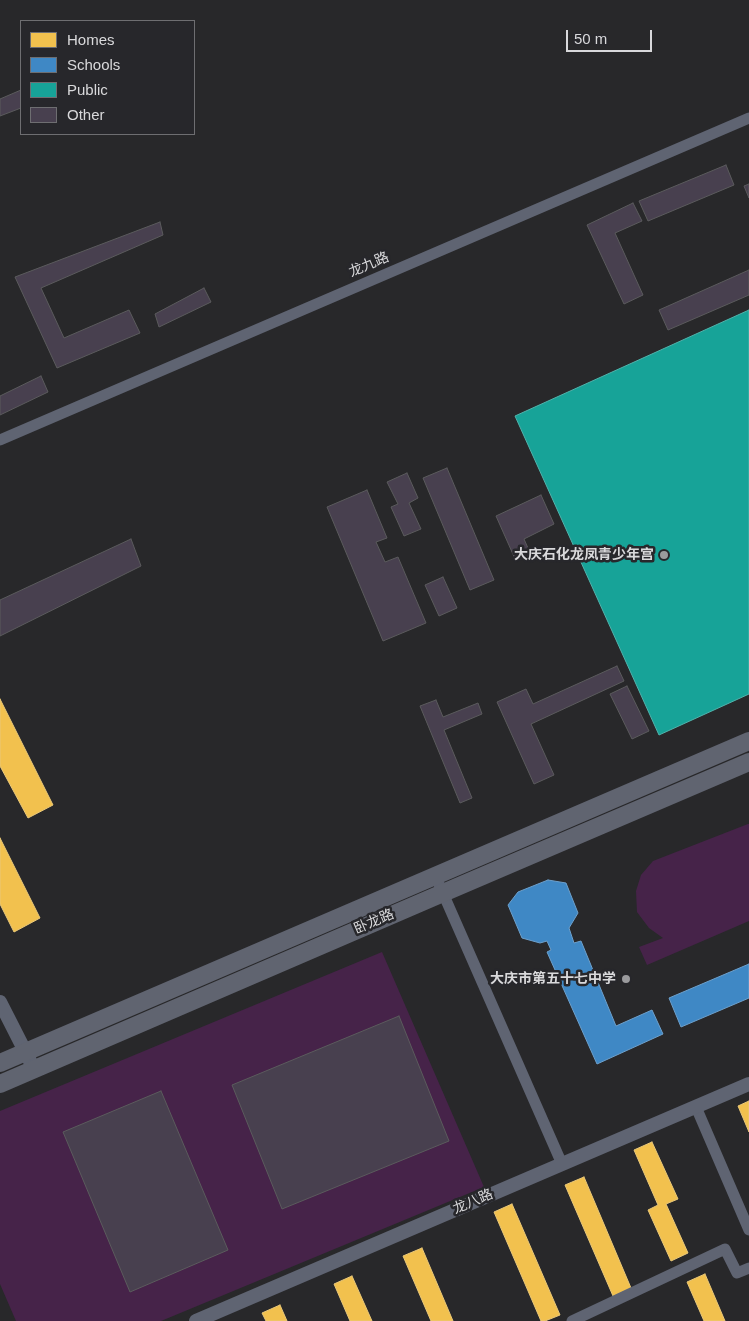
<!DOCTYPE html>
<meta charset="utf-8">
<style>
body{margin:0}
#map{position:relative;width:749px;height:1321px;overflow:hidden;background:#28282a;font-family:Helvetica,sans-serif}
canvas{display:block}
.legend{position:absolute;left:20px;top:20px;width:175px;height:115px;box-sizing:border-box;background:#27272b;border:1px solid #6e6e71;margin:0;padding:6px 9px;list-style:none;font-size:15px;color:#d9d9db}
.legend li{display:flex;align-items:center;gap:10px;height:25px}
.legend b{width:25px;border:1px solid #6e6e71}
.scale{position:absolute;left:566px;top:30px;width:86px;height:22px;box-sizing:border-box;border:2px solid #d9d9db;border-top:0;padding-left:6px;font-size:15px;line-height:18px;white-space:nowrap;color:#d9d9db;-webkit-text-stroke:4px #27272b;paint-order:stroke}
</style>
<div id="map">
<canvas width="749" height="1321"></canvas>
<ul class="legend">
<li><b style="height:14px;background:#f2c14e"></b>Homes</li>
<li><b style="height:14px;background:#3f88c5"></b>Schools</li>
<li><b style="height:14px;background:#17a398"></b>Public</li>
<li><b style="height:14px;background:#48404f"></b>Other</li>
</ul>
<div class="scale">50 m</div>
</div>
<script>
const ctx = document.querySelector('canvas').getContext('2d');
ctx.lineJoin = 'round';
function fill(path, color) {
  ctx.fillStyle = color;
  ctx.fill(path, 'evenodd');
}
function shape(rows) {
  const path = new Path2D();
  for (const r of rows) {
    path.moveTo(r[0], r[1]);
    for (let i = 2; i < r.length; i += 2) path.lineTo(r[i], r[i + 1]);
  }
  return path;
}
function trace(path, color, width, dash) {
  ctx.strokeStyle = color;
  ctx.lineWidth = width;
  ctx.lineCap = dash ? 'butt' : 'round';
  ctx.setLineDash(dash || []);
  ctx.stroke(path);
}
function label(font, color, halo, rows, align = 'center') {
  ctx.font = font + ' Helvetica,"Noto Sans SC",sans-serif';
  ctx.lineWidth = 5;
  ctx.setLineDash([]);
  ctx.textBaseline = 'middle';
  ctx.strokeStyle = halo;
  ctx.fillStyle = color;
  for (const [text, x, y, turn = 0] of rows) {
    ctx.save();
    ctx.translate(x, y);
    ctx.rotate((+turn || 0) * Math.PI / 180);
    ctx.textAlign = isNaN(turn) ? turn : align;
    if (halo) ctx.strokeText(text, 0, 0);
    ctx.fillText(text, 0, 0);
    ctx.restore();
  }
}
fill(shape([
 [748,824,749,824,749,921,647,965,639,947,663,938,649,928,637,912,636,891,641,875,653,861],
 [382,952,484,1187,161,1321,16,1321,0,1284,0,1111]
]), '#462349');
const homes = shape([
 [0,699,53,805,28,818,0,766,0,699],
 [0,838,40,918,14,932,0,904,0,838],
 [749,1101,749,1132,738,1106,749,1101],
 [652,1142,678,1199,666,1204,688,1253,671,1261,648,1210,658,1205,634,1150,652,1142],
 [584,1177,631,1288,613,1296,565,1185,584,1177],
 [512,1204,560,1315,545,1321,541,1321,494,1212,512,1204],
 [422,1248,453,1321,431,1321,403,1256,422,1248],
 [705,1274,725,1321,704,1321,687,1282,705,1274],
 [352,1276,372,1321,350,1321,334,1284,352,1276],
 [280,1305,287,1321,266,1321,262,1313,280,1305]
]);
fill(homes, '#f2c14e');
trace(homes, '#eac878', 1);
const schools = shape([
 [548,880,566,883,578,913,569,928,574,943,581,941,616,1026,652,1010,663,1034,597,1064,547,952,551,950,547,941,540,943,522,938,508,905,518,892,548,880],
 [749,964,749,998,681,1027,669,998,749,964]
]);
fill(schools, '#3f88c5');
trace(schools, '#6da0cc', 1);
const public = shape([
 [749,310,749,694,659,735,515,416,749,310]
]);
fill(public, '#17a398');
trace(public, '#51b3ac', 1);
const building = shape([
 [21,90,21,108,0,116,0,99,21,90],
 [726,165,734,185,648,221,639,201,726,165],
 [749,184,749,198,744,186,749,184],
 [633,203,642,221,615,233,643,295,624,304,587,225,633,203],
 [160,222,163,235,41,288,64,338,129,310,140,333,57,368,15,277,160,222],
 [749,270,749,295,668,330,659,310,749,270],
 [204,288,211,302,159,327,155,314,204,288],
 [41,376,48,392,0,415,0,396,41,376],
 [447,468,494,580,470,590,423,478,447,468],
 [407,473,418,498,409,503,421,529,404,536,391,507,398,504,387,482,407,473],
 [367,490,387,538,376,542,385,562,398,557,426,623,383,641,327,507,367,490],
 [541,495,554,524,524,539,531,555,516,561,496,516,541,495],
 [131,539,141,566,0,636,0,600,131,539],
 [443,577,457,608,439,616,425,585,443,577],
 [617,666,624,681,531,724,554,775,534,784,497,702,526,689,533,704,617,666],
 [627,686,649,731,632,739,610,694,627,686],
 [436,700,443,717,478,703,482,714,444,730,472,798,460,803,420,706,436,700],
 [399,1016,449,1141,282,1209,232,1085,399,1016],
 [161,1091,228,1250,130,1292,63,1132,161,1091]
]);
fill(building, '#48404f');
trace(building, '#5b5b5d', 1);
trace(shape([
 [0,440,749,118],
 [435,875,562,1164],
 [696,1107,749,1230],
 [572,1321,725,1249,737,1273,749,1268]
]), '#5f6472', 11);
trace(shape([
 [0,1002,30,1061],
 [196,1321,749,1084]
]), '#5f6472', 14);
trace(shape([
 [0,1063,749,741],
 [0,1084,443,893,749,762]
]), '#606470', 18);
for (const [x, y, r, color] of [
 [664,555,5,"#9b9b9d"],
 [626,979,5,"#9b9b9d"]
]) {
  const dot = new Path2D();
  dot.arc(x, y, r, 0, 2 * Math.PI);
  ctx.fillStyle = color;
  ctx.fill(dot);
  trace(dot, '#27272b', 2);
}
label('14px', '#d9d9db', '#27272b', [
 ["龙九路",369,265,-23],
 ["卧龙路",374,922,-23],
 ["龙八路",473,1202,-23]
]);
label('bold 14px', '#d9d9db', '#27272b', [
 ["大庆石化龙凤青少年宫",654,555],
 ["大庆市第五十七中学",616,979]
], 'right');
</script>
